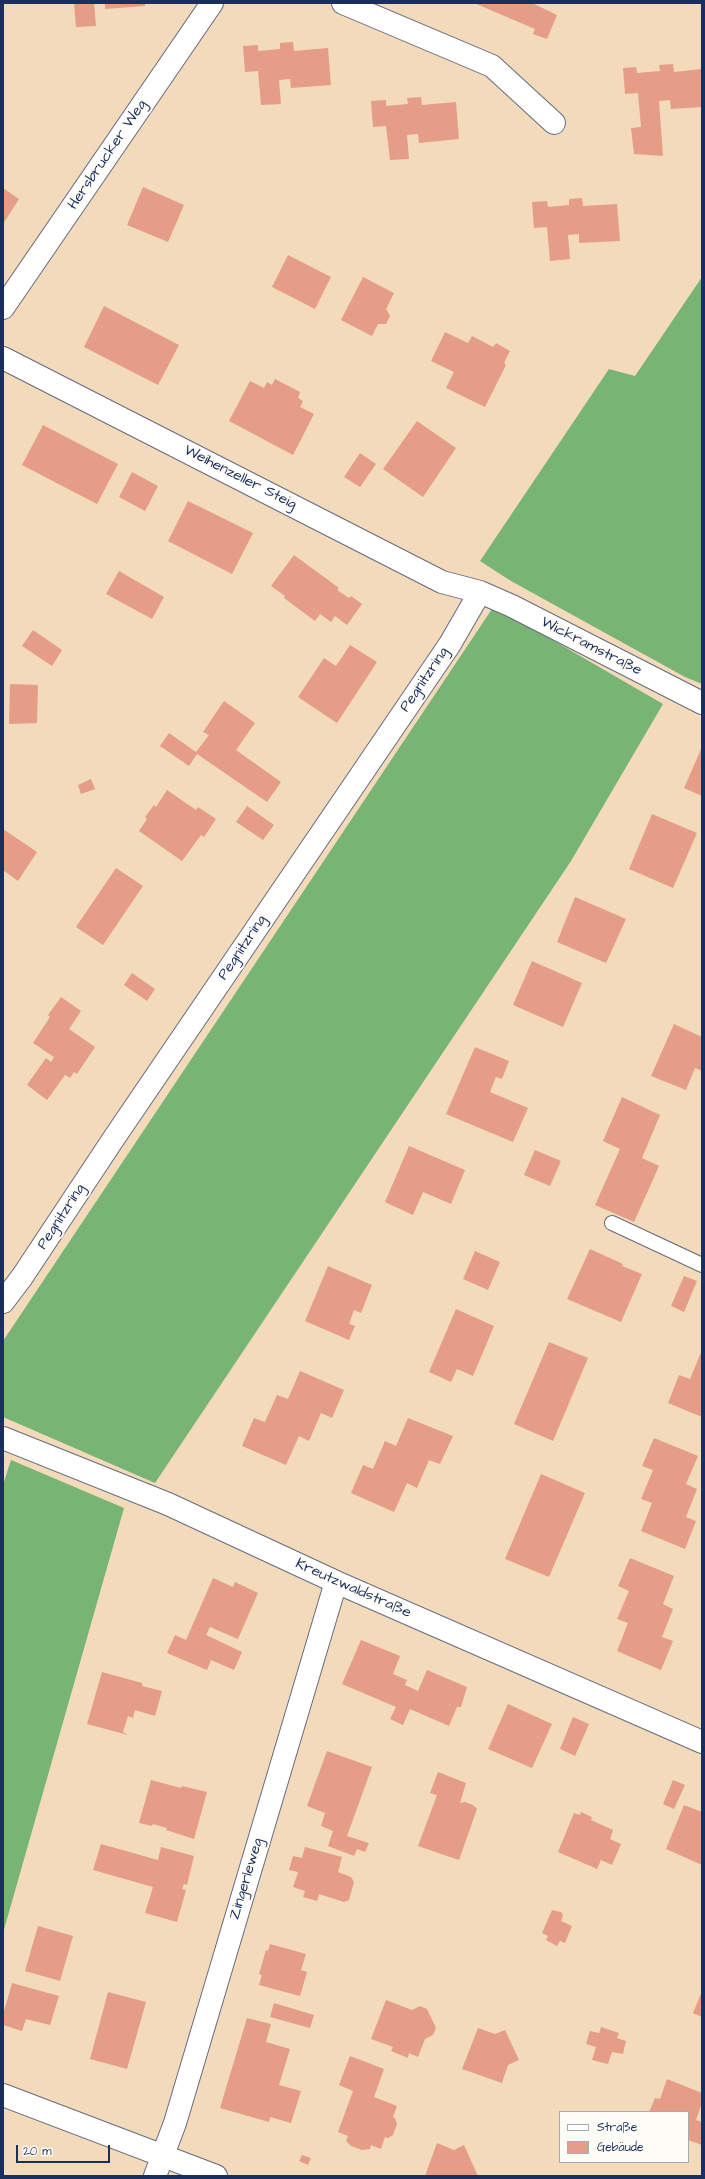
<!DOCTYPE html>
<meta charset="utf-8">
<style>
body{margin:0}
#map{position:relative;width:705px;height:2179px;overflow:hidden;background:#f2dabb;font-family:"Architects Daughter",sans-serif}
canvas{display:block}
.frame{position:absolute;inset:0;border:4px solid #1b2f5e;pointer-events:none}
.legend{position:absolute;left:559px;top:2111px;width:130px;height:52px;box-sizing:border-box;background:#fdfcf7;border:1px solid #a3aaba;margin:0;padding:5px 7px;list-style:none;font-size:12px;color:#1b2f5e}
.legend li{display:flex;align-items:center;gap:8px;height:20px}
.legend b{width:20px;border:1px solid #a3aaba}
.scale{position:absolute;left:16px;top:2145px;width:94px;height:18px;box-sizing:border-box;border:2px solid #1b2f5e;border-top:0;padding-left:5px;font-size:12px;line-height:14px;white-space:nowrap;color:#1b2f5e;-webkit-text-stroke:3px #fdfcf7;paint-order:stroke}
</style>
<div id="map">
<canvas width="705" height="2179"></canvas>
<div class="frame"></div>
<ul class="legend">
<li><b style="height:5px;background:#fff"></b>Straße</li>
<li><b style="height:11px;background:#e59d88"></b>Gebäude</li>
</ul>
<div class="scale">20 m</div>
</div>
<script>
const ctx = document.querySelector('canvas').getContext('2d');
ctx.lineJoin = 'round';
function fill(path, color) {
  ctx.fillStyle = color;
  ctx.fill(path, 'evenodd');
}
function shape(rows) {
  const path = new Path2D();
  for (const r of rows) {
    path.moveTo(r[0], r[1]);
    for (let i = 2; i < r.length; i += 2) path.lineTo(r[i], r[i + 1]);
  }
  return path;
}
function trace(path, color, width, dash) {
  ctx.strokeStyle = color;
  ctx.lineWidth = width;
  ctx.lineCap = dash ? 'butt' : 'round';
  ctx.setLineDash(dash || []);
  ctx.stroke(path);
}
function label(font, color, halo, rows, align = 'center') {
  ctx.font = font + ' "Architects Daughter",sans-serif';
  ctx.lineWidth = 4;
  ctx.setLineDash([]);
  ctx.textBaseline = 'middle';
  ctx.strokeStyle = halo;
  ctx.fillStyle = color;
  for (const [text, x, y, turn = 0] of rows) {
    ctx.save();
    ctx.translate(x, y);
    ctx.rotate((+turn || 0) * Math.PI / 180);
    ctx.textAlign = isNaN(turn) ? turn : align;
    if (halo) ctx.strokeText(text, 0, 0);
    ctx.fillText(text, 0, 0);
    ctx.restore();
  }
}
fill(shape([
 [702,277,702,684,685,677,511,581,480,561,609,369,635,376],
 [494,606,663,704,571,861,155,1483,3,1417,3,1341],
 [11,1460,124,1508,3,1933,3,1485]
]), '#78b474');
fill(shape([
 [74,3,94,3,96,26,76,27],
 [105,3,145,3,145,6,105,9],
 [474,3,532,3,557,15,547,39,533,34,535,29],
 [293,42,294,51,328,48,331,85,291,88,290,79,279,80,281,104,261,105,258,71,245,72,243,46,258,45,258,51,280,49,280,43],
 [673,64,674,72,702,69,702,107,671,109,670,100,659,101,663,156,634,154,631,128,641,127,638,93,625,94,623,68,636,67,637,73,660,71,659,65],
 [421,97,422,105,456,102,459,139,419,143,418,134,407,135,409,159,390,160,386,126,373,127,371,101,386,100,386,106,408,104,407,98],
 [143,187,184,205,168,242,127,225],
 [3,188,19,199,3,224],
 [582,198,583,206,617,204,620,241,579,243,579,234,568,235,570,259,550,261,547,227,534,228,532,202,547,201,548,207,569,205,569,199],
 [288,255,331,277,315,309,272,287],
 [363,277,394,293,386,309,390,316,386,324,378,324,372,336,341,320],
 [104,306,179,345,158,385,84,347],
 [445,332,468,343,472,336,493,347,496,343,510,351,504,363,506,365,485,407,446,388,454,372,431,361],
 [275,379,300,392,298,398,303,401,300,407,314,414,293,455,229,421,250,381,264,388,267,382,272,385],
 [417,421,456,448,423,497,383,469],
 [43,425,118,464,97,504,22,465],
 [360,453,376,464,360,487,344,477],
 [132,472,158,486,145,511,119,497],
 [188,501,253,533,232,574,168,541],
 [294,555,339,588,337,590,349,598,351,596,362,604,347,625,335,616,331,622,320,614,315,621,284,598,285,596,271,586],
 [119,571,164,597,152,619,106,594],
 [33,630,62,650,52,666,22,646],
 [350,645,377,662,337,723,298,697,324,658,336,666],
 [10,684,38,685,37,723,9,724],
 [224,701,255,723,236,750,281,782,267,802,197,754,189,766,160,746,169,733,196,752,209,735,203,732],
 [702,747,702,796,684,788],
 [91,779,95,789,81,794,78,785],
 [167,790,196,810,198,807,216,819,204,837,201,835,182,861,139,831,147,819,145,817,154,805,156,807],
 [247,806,274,825,263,840,236,822],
 [652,814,697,833,673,888,629,869],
 [3,829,37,852,18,881,3,870],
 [116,868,143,886,103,945,76,927],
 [575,897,626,919,606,963,557,942],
 [532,961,582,983,563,1027,513,1005],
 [132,973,155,989,147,1001,124,985],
 [61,997,81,1011,69,1029,95,1047,77,1074,74,1072,70,1078,65,1075,47,1100,27,1085,46,1058,51,1062,54,1057,33,1043,50,1017,48,1015],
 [674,1024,702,1037,702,1071,695,1068,686,1090,651,1076],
 [475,1047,509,1061,502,1079,496,1077,490,1092,528,1108,513,1142,446,1114],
 [622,1097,660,1115,642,1158,659,1166,634,1222,595,1205,620,1149,603,1141],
 [409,1146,465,1170,451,1204,423,1192,413,1215,385,1202],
 [535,1150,561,1161,550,1186,524,1175],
 [590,1249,623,1264,622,1266,642,1274,621,1322,567,1299],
 [475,1251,500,1262,488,1290,463,1279],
 [328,1266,372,1285,361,1313,354,1310,349,1324,355,1326,349,1340,305,1321],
 [684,1276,697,1281,684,1312,671,1306],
 [456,1309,494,1326,473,1376,457,1369,451,1382,429,1372],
 [549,1342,588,1358,553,1441,514,1424],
 [702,1350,702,1417,668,1403,679,1375,690,1379],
 [300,1371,344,1390,332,1418,321,1413,309,1441,299,1436,286,1465,242,1446,254,1418,265,1422,277,1395,288,1399],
 [408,1418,453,1436,440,1464,429,1460,417,1488,407,1483,394,1512,351,1493,363,1465,373,1469,385,1441,396,1446],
 [654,1438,698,1456,686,1484,697,1489,686,1517,696,1521,685,1549,641,1531,652,1503,641,1499,653,1470,642,1466],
 [541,1474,585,1493,549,1577,505,1559],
 [630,1558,674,1576,663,1604,673,1609,662,1637,673,1641,661,1670,617,1651,628,1623,617,1619,629,1591,618,1586],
 [213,1578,233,1587,235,1582,258,1593,238,1639,210,1627,206,1635,242,1652,234,1670,211,1660,207,1670,167,1653,175,1635,186,1640],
 [361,1640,400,1656,393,1674,407,1680,405,1685,418,1691,427,1670,467,1687,461,1707,457,1707,449,1726,410,1709,403,1725,390,1719,396,1707,342,1684],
 [102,1672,142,1683,142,1686,162,1691,155,1716,135,1710,133,1718,128,1716,123,1732,128,1735,87,1724],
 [508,1704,552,1724,532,1768,488,1749],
 [573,1717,589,1724,575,1756,560,1749],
 [327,1751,372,1767,347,1836,369,1843,365,1852,357,1849,354,1856,328,1846,333,1831,321,1826,325,1813,307,1806],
 [438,1772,466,1783,460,1803,465,1802,473,1805,477,1809,459,1860,418,1846,437,1795,430,1793],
 [151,1780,181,1788,182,1786,207,1792,194,1839,166,1830,167,1828,153,1824,152,1826,139,1823],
 [673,1780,685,1785,674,1809,663,1804],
 [684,1805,702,1812,702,1865,666,1849],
 [581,1812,592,1817,591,1820,613,1830,610,1839,621,1844,612,1865,601,1860,597,1869,558,1852,574,1813,580,1815],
 [101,1844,158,1860,161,1847,194,1856,187,1885,184,1884,182,1889,186,1890,177,1922,145,1913,153,1887,93,1870],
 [305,1847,342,1857,338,1872,351,1877,354,1882,349,1900,344,1902,319,1894,317,1901,303,1897,305,1891,293,1887,298,1872,289,1870,293,1856,302,1858],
 [552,1910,561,1912,563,1915,561,1921,572,1926,565,1943,560,1941,557,1946,546,1940,548,1936,542,1933],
 [38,1926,73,1936,60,1981,25,1971],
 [270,1944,306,1954,301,1970,307,1972,300,1996,259,1985,262,1975,259,1974,266,1950,268,1951],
 [12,1983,59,1996,50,2025,26,2019,22,2031,3,2025,3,2015],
 [702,1991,702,2017,693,2013],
 [108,1992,146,2002,127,2069,90,2059],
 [386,2000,412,2010,420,2006,427,2009,436,2028,433,2035,425,2039,418,2057,409,2053,408,2058,391,2051,393,2047,371,2039],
 [274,2003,314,2015,310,2028,270,2017],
 [247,2018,271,2024,266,2042,290,2049,279,2085,301,2091,291,2123,270,2117,269,2122,220,2108],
 [601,2027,619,2033,617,2038,626,2041,623,2054,612,2052,608,2064,592,2060,596,2047,586,2044,590,2031,599,2033],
 [478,2028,495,2034,505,2030,519,2060,508,2065,502,2083,462,2069],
 [350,2056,384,2069,374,2097,397,2106,393,2117,395,2118,397,2124,393,2135,388,2138,385,2137,381,2149,371,2145,370,2149,362,2150,351,2146,346,2141,348,2136,338,2132,353,2091,339,2085],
 [667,2079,702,2093,702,2103,696,2120,702,2122,702,2145,688,2140,688,2112,649,2112,655,2098,660,2099],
 [437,2143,454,2150,464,2145,478,2176,425,2176],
 [302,2155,311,2158,308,2165,299,2161]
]), '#e59d88');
const lane = shape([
 [612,1223,702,1265]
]);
const street = shape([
 [343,3,492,66,554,123],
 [3,308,212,3],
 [3,358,442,582,480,592,512,606,702,703],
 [3,1302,22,1277,114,1138,450,644,480,592],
 [3,1438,168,1504,336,1582,702,1742],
 [3,2095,216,2176],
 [155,2176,175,2123,336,1582]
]);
trace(lane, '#666b7f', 16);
trace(street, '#666b7f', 24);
trace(lane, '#fff', 14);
trace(street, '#fff', 22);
label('15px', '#1b2f5e', '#fdfcf7', [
 ["Hersbrucker Weg",108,155,-56],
 ["Weihenzeller Steig",240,478,27],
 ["Wickramstraße",591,647,27],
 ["Pegnitzring",425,680,-56],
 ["Pegnitzring",243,948,-56],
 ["Pegnitzring",62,1217,-57],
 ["Kreutzwaldstraße",353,1589,24],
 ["Zingerleweg",247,1879,-73]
]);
</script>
